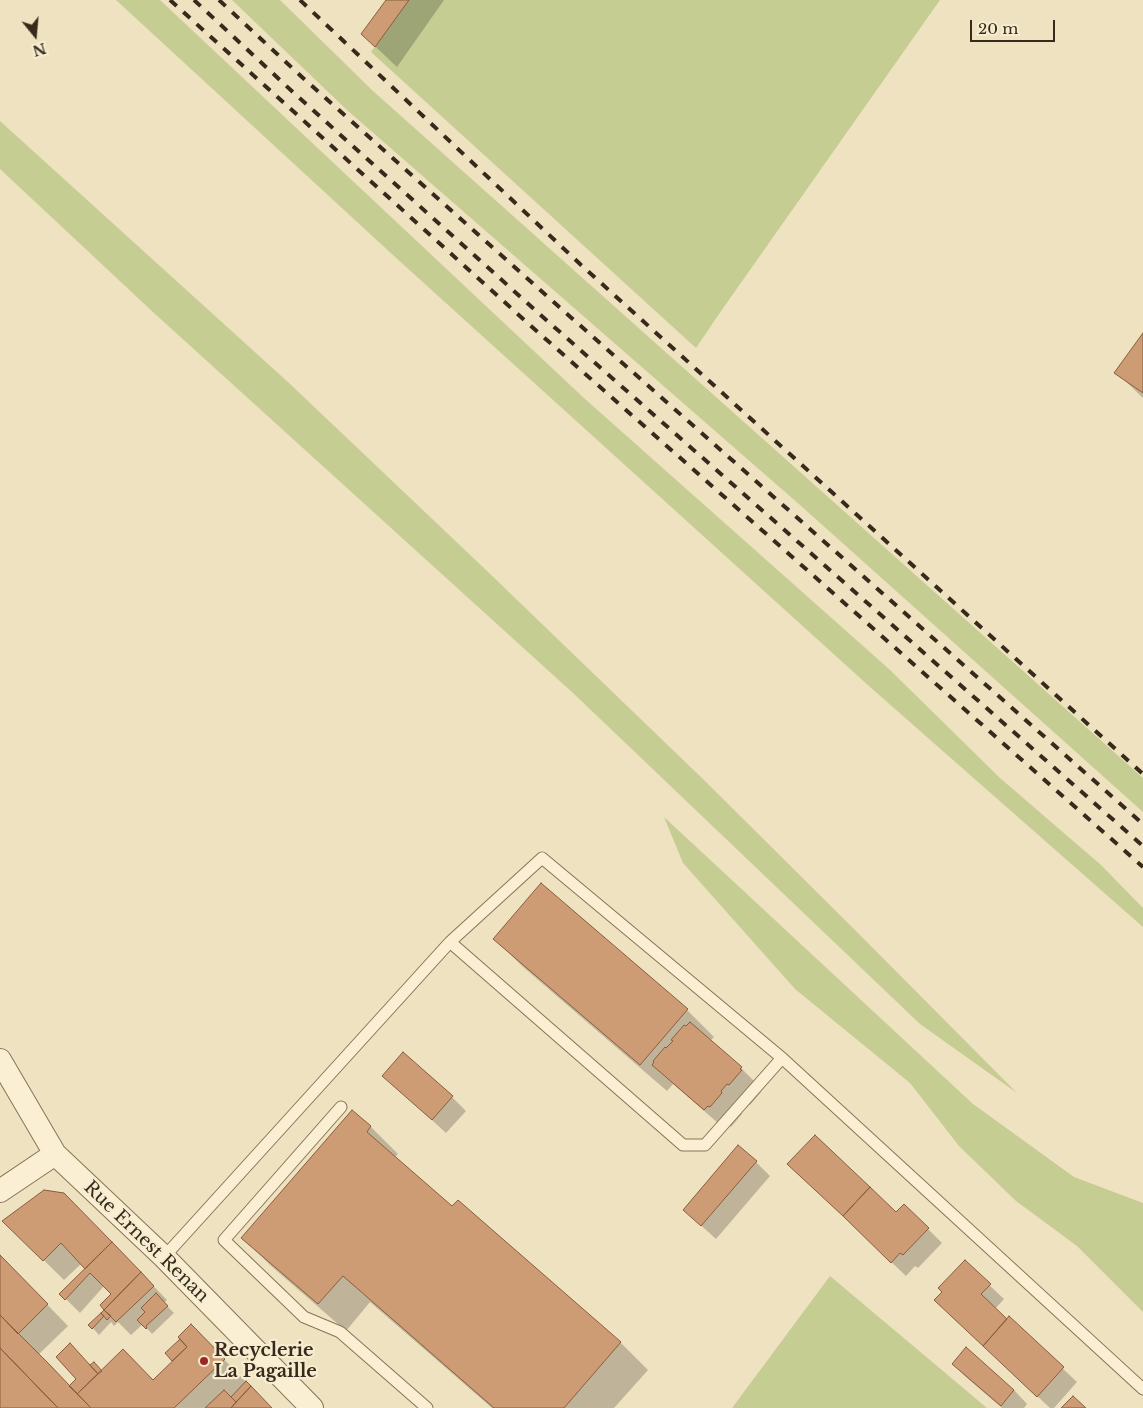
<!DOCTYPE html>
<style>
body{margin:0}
#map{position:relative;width:1143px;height:1408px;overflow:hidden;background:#efe2c0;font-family:"Libre Baskerville",serif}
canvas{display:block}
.north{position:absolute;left:10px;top:10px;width:50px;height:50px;-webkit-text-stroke:4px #f6eccf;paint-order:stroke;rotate:163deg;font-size:14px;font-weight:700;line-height:20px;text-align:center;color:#372a1c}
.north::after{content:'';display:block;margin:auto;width:18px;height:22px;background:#372a1c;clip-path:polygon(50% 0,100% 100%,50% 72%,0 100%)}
.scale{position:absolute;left:970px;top:20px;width:85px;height:22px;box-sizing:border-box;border:2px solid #372a1c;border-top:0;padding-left:6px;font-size:15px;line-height:18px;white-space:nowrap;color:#372a1c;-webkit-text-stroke:4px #f6eccf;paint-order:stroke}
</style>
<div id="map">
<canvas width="1143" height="1408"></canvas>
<div class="north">N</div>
<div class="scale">20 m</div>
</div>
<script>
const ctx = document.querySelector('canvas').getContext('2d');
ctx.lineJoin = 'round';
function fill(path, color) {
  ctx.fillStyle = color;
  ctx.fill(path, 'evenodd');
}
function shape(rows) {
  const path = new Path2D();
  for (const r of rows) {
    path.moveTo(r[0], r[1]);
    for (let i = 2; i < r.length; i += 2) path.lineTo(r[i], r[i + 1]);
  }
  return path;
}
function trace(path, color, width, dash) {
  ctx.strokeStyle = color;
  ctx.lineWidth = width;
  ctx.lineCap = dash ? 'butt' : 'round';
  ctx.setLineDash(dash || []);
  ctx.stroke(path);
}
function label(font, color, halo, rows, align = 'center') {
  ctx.font = font + ' "Libre Baskerville",serif';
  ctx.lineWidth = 4.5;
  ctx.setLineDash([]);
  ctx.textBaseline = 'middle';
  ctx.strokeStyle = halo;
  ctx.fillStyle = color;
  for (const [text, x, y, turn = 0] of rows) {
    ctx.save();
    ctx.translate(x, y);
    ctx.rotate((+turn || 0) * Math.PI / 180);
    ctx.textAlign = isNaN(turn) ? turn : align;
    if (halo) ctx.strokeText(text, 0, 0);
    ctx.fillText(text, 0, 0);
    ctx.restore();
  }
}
fill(shape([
 [116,0,160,0,585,399,889,669,1000,778,1101,865,1143,908,1143,927,870,687,394,256],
 [232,0,280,0,373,91,1143,778,1143,812,800,505,347,110],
 [409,0,940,0,719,314,696,348,371,52],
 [0,121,289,383,486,570,705,781,855,930,1017,1093,920,1024,573,693,154,313,0,169],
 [664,817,973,1104,1074,1177,1143,1203,1143,1312,1077,1246,1016,1201,959,1146,910,1083,795,989,683,863],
 [830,1276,987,1408,732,1408]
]), '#c5cd93');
fill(shape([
 [387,0,444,0,397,67,362,34],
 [1143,335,1143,398,1116,372],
 [495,939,687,1010,714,1037,710,1041,741,1068,762,1089,760,1091,761,1092,750,1105,748,1104,741,1113,742,1114,731,1127,729,1125,726,1130,673,1084,667,1091,522,966],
 [384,1076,452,1097,466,1111,446,1133],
 [352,1112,371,1127,398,1154,394,1158,452,1208,458,1201,621,1343,648,1370,614,1408,492,1408,370,1302,346,1331,270,1265,243,1238],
 [756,1162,770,1176,716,1239,684,1210],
 [803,1178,896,1214,904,1205,942,1243,918,1268,915,1266,906,1276],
 [4,1221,132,1264,167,1300,164,1303,174,1313,152,1334,153,1335,143,1324,131,1335,118,1322,114,1326,111,1322,99,1335,90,1325,104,1311,112,1294,104,1286,80,1313,61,1294,87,1269,82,1263,64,1280],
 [0,1256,68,1326,38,1355,69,1387,94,1364,102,1372,153,1381,174,1361,167,1353,182,1339,218,1353,271,1408,0,1408],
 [965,1262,1004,1299,995,1309,1007,1320,1009,1318,1077,1382,1054,1408,1050,1408,949,1314,944,1292],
 [953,1364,1014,1390,1027,1404,1024,1408,1002,1408,967,1378]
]), '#0003');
const building = shape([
 [386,0,409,0,375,47,361,34,386,0],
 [1143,333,1143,393,1114,373,1143,333],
 [541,883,688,1009,640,1065,493,939,541,883],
 [690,1022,742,1067,740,1069,742,1070,729,1085,727,1084,721,1091,722,1093,710,1107,708,1106,704,1110,652,1065,654,1062,653,1061,665,1047,666,1048,673,1041,671,1040,684,1025,686,1026,690,1022],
 [403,1052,453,1096,432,1120,382,1076,403,1052],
 [352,1110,371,1126,367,1132,452,1206,458,1200,621,1342,564,1408,494,1408,343,1276,318,1304,241,1238,352,1110],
 [815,1135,870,1187,843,1216,787,1164,815,1135],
 [738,1145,757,1161,701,1226,683,1210,738,1145],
 [870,1187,896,1212,904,1204,929,1228,903,1255,900,1253,891,1263,843,1216,870,1187],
 [44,1190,64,1193,112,1242,85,1269,61,1243,43,1261,2,1221,44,1190],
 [112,1242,141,1272,104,1310,100,1305,111,1294,90,1273,65,1300,59,1294,112,1242],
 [0,1255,48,1304,18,1334,0,1315,0,1255],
 [965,1260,991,1284,981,1294,1007,1319,983,1346,934,1300,942,1292,938,1288,965,1260],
 [141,1272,154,1286,116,1322,104,1310,141,1272],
 [156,1293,168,1306,146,1326,147,1328,146,1329,137,1320,145,1312,141,1308,156,1293],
 [104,1310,111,1316,107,1320,101,1313,104,1310],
 [101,1313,104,1316,92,1329,88,1325,101,1313],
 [0,1315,48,1363,91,1408,58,1408,0,1348,0,1315],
 [1009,1316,1064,1367,1037,1397,983,1346,1009,1316],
 [191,1324,225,1359,174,1408,91,1408,77,1394,123,1349,153,1380,187,1347,178,1337,191,1324],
 [180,1339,187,1347,172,1361,165,1353,180,1339],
 [70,1343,98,1374,77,1394,69,1386,76,1379,56,1357,70,1343],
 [966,1347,1014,1390,1001,1406,952,1364,966,1347],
 [0,1348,58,1408,0,1408,0,1348],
 [94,1362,102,1371,98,1374,90,1365,94,1362],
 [246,1381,251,1386,236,1402,231,1397,246,1381],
 [251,1386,272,1408,231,1408,251,1386],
 [224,1390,236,1402,231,1408,205,1408,224,1390],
 [1073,1396,1086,1408,1061,1408,1073,1396]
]);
fill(building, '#ce9c74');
trace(building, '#885c3d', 1);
const lane = shape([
 [450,942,683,1145,705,1145,782,1058],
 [341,1107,224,1240,304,1317,340,1332,427,1408],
 [164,1257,450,942,542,858,782,1058,1143,1389]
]);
const street = shape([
 [0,1060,55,1154,164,1257,312,1408],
 [0,1191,55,1154]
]);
trace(lane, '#887357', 13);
trace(street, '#887357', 24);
trace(lane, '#faefd3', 11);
trace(street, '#faefd3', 22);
trace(shape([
 [170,0,531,326,1143,867],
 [194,0,295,94,544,318,1143,846],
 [219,0,303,78,557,305,1143,824],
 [300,0,580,264,1143,774]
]), '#372a1c', 4, [9, 9]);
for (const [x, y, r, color] of [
 [204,1361,5,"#992826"]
]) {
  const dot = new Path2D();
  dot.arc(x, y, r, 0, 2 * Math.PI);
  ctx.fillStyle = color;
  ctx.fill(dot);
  trace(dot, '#f6eccf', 2);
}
label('18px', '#372a1c', '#f6eccf', [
 ["Rue Ernest Renan",146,1242,44]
]);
label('bold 18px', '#372a1c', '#f6eccf', [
 ["Recyclerie",214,1351],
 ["La Pagaille",214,1372]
], 'left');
</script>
